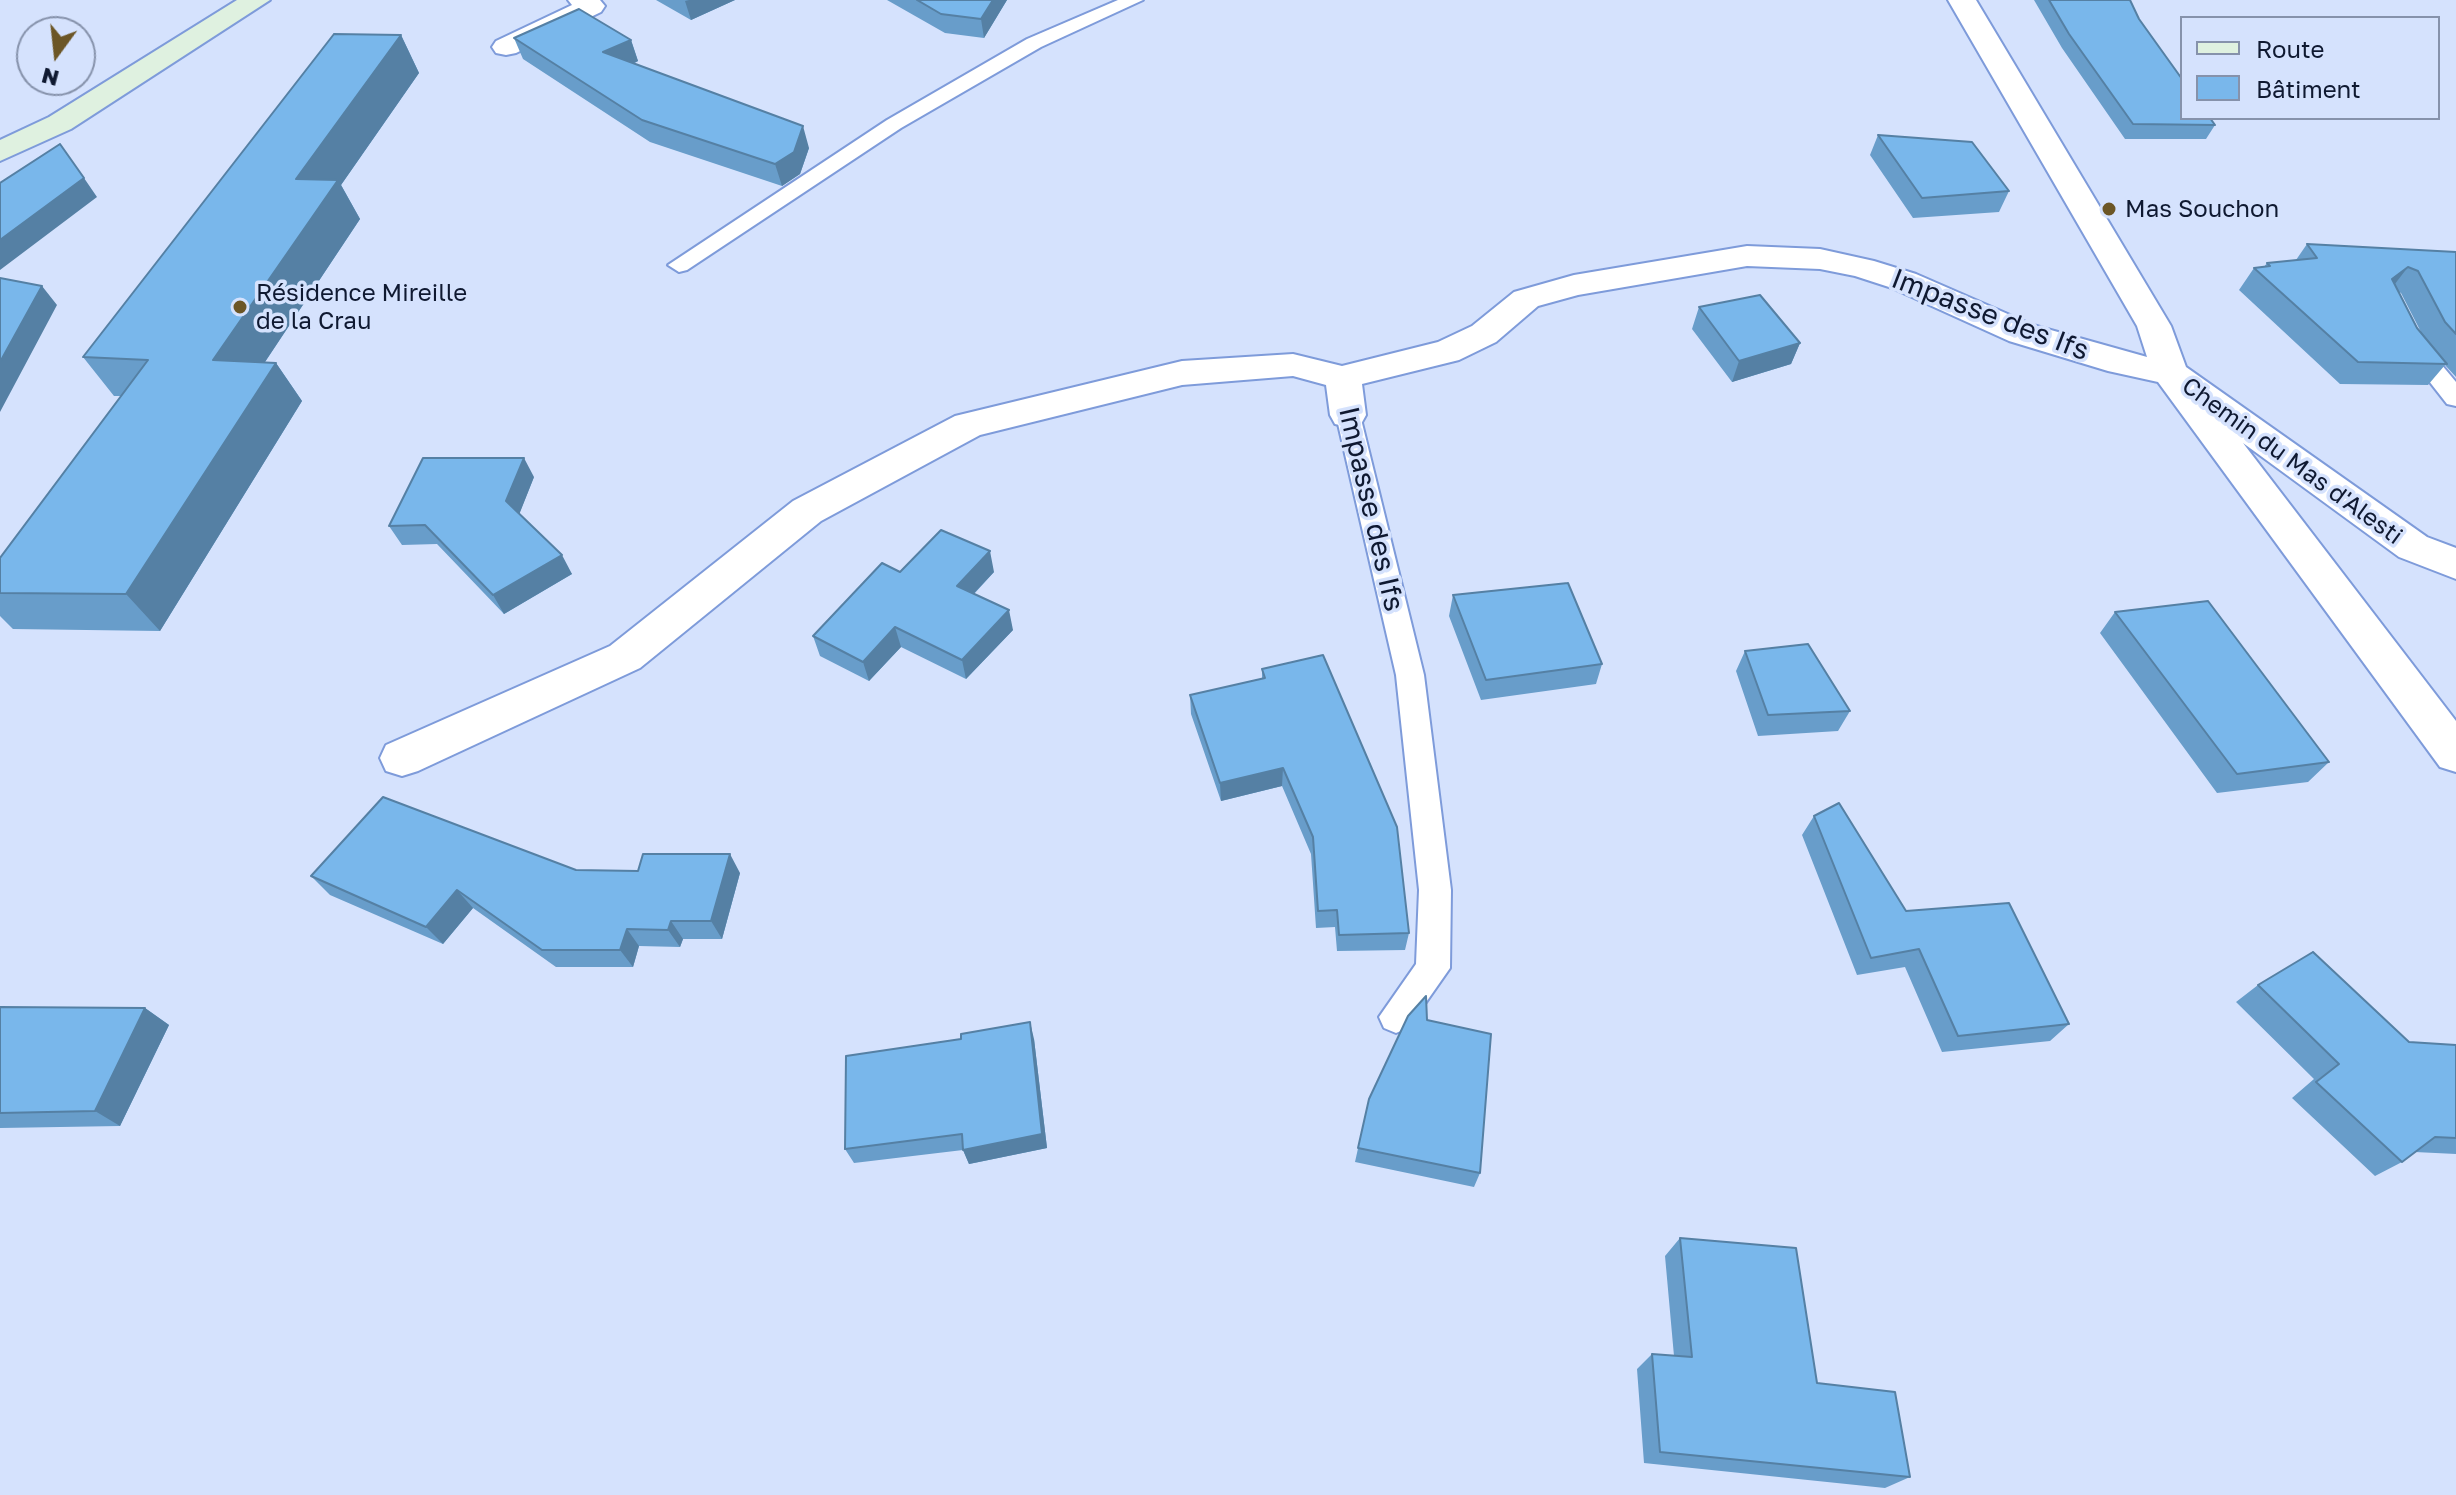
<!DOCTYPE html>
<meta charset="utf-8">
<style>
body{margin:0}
#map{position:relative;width:2456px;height:1495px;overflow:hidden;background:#d5e2fd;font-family:"Golos Text",sans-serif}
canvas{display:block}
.legend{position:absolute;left:2180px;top:16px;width:260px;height:104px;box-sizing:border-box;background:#d5e2fd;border:2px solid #8692ab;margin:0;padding:10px 14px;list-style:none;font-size:24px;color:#0f1931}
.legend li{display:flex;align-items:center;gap:16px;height:40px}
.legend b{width:40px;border:2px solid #8692ab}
.north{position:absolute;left:16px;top:16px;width:80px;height:80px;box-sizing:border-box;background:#d5e2fd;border:2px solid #8692ab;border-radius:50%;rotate:195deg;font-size:22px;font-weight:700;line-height:32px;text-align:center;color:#0f1931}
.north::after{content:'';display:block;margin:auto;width:28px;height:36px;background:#6c5626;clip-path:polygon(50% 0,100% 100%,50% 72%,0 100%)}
</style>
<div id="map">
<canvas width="2456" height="1495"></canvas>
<ul class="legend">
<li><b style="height:10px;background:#dff1e0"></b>Route</li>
<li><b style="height:22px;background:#79b7eb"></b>Bâtiment</li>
</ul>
<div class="north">N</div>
</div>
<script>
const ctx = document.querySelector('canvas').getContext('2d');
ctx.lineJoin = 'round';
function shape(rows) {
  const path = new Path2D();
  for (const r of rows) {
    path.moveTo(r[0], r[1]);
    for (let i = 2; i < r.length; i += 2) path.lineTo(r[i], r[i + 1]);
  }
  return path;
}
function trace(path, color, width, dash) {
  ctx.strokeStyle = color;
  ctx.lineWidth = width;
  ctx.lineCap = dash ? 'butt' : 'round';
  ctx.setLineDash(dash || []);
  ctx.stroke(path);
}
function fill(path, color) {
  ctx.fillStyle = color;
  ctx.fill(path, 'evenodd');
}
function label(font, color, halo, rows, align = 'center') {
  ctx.font = font + ' "Golos Text",sans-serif';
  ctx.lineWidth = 7;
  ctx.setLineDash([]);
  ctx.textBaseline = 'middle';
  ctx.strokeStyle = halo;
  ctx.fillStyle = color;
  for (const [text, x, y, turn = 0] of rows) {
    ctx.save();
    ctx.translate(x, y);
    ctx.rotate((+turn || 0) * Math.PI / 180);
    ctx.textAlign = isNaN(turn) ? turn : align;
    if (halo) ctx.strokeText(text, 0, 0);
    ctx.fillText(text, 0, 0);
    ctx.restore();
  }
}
const lane = shape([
 [1118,0,1143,0,1041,47,901,128,687,270,679,272,668,265,887,120,1027,39,1118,0],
 [2412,336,2420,339,2456,382,2456,406,2447,404,2400,344,2412,336],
 [1348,407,1357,409,1360,415,1424,675,1451,890,1450,968,1408,1028,1396,1033,1384,1028,1379,1017,1416,964,1419,890,1396,675,1336,415,1339,409,1348,407]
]);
const street = shape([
 [568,0,600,0,605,6,601,12,516,53,506,55,496,53,492,47,496,41,572,5,568,0],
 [1948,0,1976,0,2171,326,2186,367,2427,537,2456,548,2456,579,2399,557,2243,443,2456,721,2456,772,2440,767,2158,382,2108,371,2009,341,1892,288,1855,276,1820,269,1747,266,1578,295,1538,306,1496,342,1459,360,1362,384,1366,415,1361,424,1348,427,1335,424,1330,415,1326,385,1293,376,1182,385,980,435,821,521,640,668,418,771,402,776,386,771,380,758,386,745,610,646,793,501,955,416,1182,361,1293,354,1342,366,1438,342,1472,326,1514,292,1574,275,1747,246,1820,249,1874,261,1916,274,2033,325,2147,357,2137,326,1948,0]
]);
const secondary = shape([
 [237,0,270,0,71,129,0,161,0,140,49,117,237,0]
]);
trace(lane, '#7e9bda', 4);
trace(street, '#7e9bda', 4);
trace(secondary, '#7e9bda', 4);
fill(lane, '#fff');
fill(street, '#fff');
fill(secondary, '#dff1e0');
fill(shape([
 [656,0,735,0,691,20],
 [887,0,1007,0,984,38,945,33],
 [2034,0,2130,0,2139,19,2215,125,2206,139,2125,139,2062,48],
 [401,35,419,73,341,185,360,219,265,362,276,363,302,401,160,631,13,629,0,616,0,558,121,396,114,396,83,357],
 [514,38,631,40,638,61,633,64,809,148,800,174,782,186,650,142,523,59],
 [1878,135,2009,191,1999,212,1913,218,1870,155],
 [2307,244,2456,252,2456,377,2445,365,2428,385,2340,384,2239,290,2254,268,2264,267,2267,263,2296,260],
 [2399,292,2401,293,2421,332,2417,328],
 [1699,307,1800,343,1791,364,1732,382,1692,329],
 [534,477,519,514,572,574,504,614,437,544,402,545,389,526],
 [900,572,994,572,974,594,1013,630,966,679,901,647,869,681,820,656,813,636],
 [1453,595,1602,664,1596,684,1481,700,1449,616],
 [2115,612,2329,762,2308,782,2217,793,2100,633],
 [1745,651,1850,711,1838,731,1758,736,1736,671],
 [1262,669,1409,933,1405,950,1337,951,1335,927,1316,928,1311,854,1282,786,1221,801,1191,714,1190,695,1262,679],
 [1814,816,1906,911,2069,1024,2050,1041,1942,1052,1905,967,1857,975,1802,835],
 [576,870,740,873,722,939,683,939,680,947,639,946,633,967,556,967,473,908,443,944,330,895,311,876],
 [2258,985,2409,1042,2456,1045,2456,1154,2415,1152,2402,1162,2375,1176,2292,1098,2314,1079,2236,1002],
 [0,1007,145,1008,169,1025,120,1126,0,1128],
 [1427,1020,1480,1173,1474,1187,1355,1162,1369,1099],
 [1034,1039,1047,1148,969,1164,963,1150,854,1163,845,1149],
 [1680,1238,1817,1383,1910,1477,1885,1488,1644,1463,1637,1369,1652,1354,1674,1356,1665,1256]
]), '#689dca');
fill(shape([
 [689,0,735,0,691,20,685,1],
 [993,0,1007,0,984,38,981,19],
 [401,35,419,73,341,185,360,219,241,398,213,360,296,179],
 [631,40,638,61,610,74,603,52],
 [803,126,809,148,800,174,782,186,775,164],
 [84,178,97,197,0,270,0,240],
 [2408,267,2391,289,2392,279],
 [42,286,57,305,0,412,0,362],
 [1800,343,1791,364,1732,382,1739,361],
 [276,363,302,401,160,631,126,594],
 [524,458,534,477,517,520,506,501],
 [990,551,994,572,962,606,957,586],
 [562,555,572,574,504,614,493,595],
 [1009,610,1013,630,966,679,962,660],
 [895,627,901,647,869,681,863,662],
 [1283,768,1282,786,1221,801,1220,783],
 [730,854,740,873,722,939,711,921],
 [457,890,473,908,443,944,426,927],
 [671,921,683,939,680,947,668,930],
 [627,929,639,946,633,967,620,950],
 [145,1008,169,1025,120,1126,95,1111],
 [1030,1022,1034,1039,1047,1148,969,1164,963,1150]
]), '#5580a4');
const building = shape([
 [917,0,993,0,981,19,941,14,917,0],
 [2049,0,2130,0,2139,19,2182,79,2182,118,2210,118,2215,125,2133,124,2069,34,2049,0],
 [579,9,631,40,603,52,803,126,794,152,775,164,642,120,514,38,579,9],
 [334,34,401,35,296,179,338,180,213,360,276,363,126,594,0,593,0,558,148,360,83,357,334,34],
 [1878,135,1972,142,2009,191,1922,198,1878,135],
 [60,144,84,178,0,240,0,183,60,144],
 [2307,244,2456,252,2456,334,2445,322,2418,271,2408,267,2392,279,2417,328,2447,364,2358,362,2254,268,2270,266,2267,263,2317,258,2307,244],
 [0,278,42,286,0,362,0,278],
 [1760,295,1800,343,1739,361,1699,307,1760,295],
 [423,458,524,458,506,501,562,555,493,595,425,525,389,526,423,458],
 [941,530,990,551,957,586,1009,610,962,660,895,627,863,662,813,636,882,563,900,572,941,530],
 [1568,583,1602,664,1486,680,1453,595,1568,583],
 [2208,601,2329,762,2237,774,2115,612,2208,601],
 [1808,644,1850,711,1768,715,1745,651,1808,644],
 [1323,655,1397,827,1409,933,1339,935,1337,910,1318,911,1313,837,1283,768,1220,783,1190,695,1265,678,1262,669,1323,655],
 [383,797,576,870,638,871,643,854,730,854,711,921,671,921,668,930,627,929,620,950,542,950,457,890,426,927,311,876,383,797],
 [1839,803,1906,911,2009,903,2069,1024,1958,1036,1919,949,1871,958,1814,816,1839,803],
 [2313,952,2409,1042,2456,1045,2456,1138,2435,1137,2402,1162,2316,1082,2339,1064,2258,985,2313,952],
 [1426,996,1427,1020,1491,1034,1480,1173,1358,1148,1369,1099,1408,1016,1426,996],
 [0,1007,145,1008,95,1111,0,1113,0,1007],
 [1030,1022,1042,1134,963,1150,962,1134,845,1149,846,1056,961,1039,961,1034,1030,1022],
 [1680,1238,1796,1248,1817,1383,1895,1392,1910,1477,1660,1452,1652,1354,1692,1357,1680,1238]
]);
fill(building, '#79b7eb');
trace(building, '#5580a4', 2);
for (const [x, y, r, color] of [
 [2109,209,8,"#6c5626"],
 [240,307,8,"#6c5626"]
]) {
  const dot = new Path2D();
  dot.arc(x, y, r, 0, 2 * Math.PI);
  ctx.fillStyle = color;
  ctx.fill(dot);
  trace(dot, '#d5e2fd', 3);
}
label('24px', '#0f1931', '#d5e2fd', [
 ["Mas Souchon",2125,209],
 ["Résidence Mireille",256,293],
 ["de la Crau",256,321]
], 'left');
label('24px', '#0f1931', '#d5e2fd', [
 ["Chemin du Mas d'Alesti",2292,461,36]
]);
label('28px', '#0f1931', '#d5e2fd', [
 ["Impasse des Ifs",1990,315,21],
 ["Impasse des Ifs",1371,509,77]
]);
</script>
